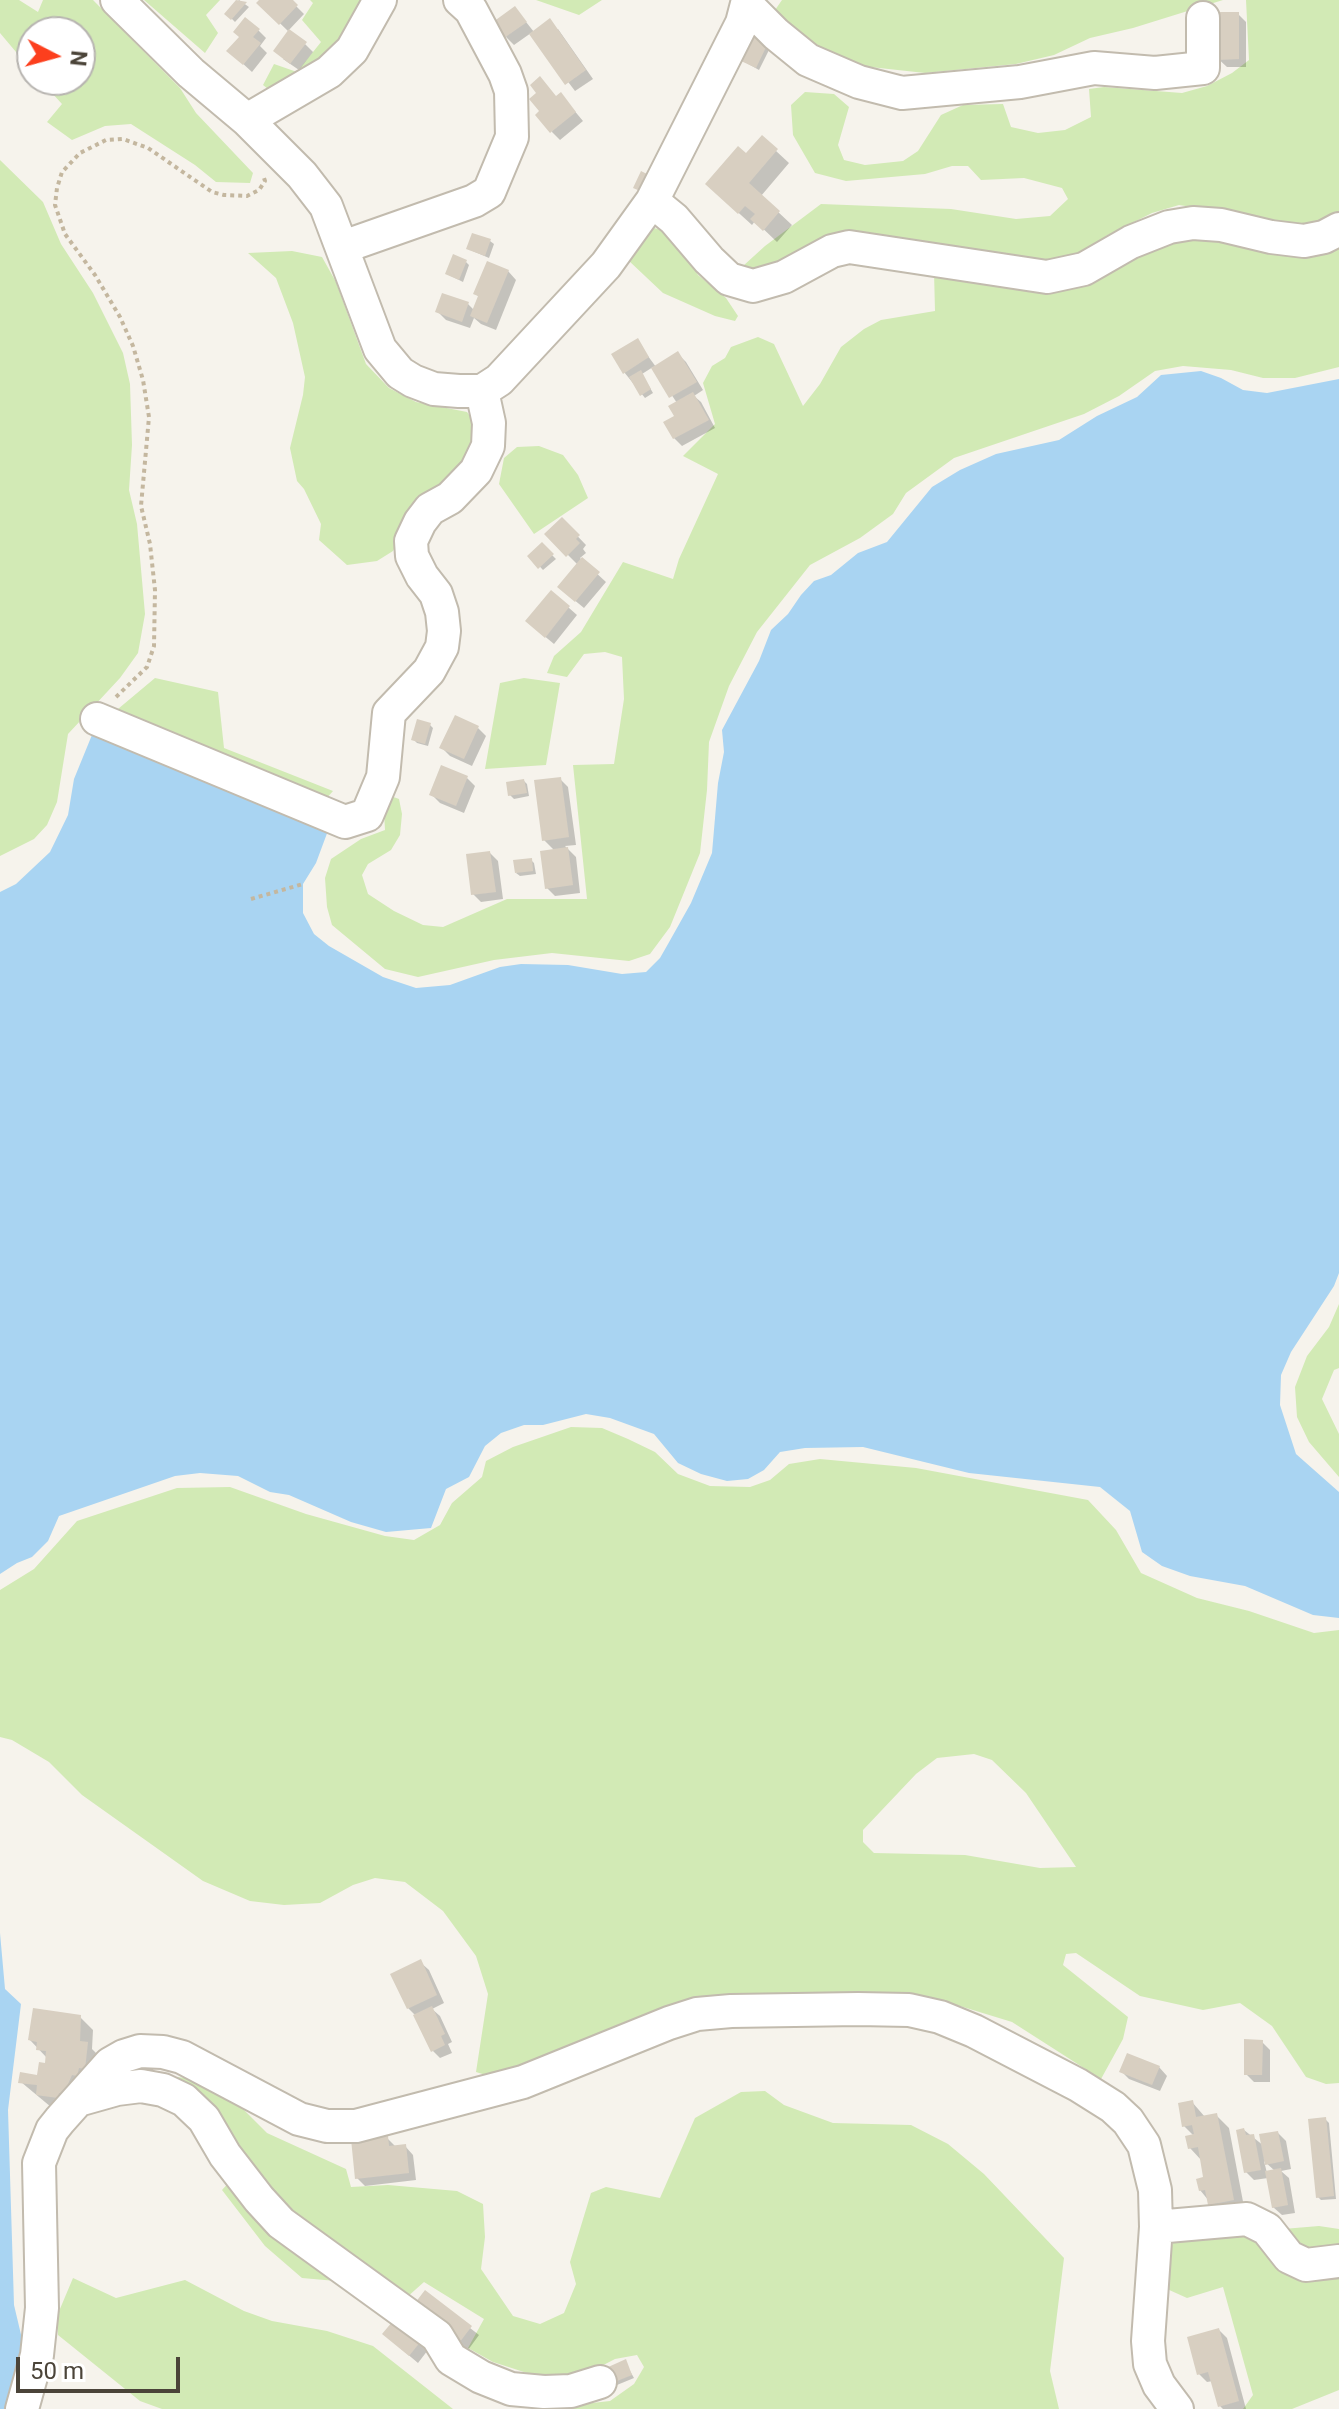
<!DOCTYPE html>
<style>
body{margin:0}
#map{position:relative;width:1339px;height:2409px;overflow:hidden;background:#f6f3ec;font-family:Roboto,sans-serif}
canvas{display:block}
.north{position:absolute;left:16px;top:16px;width:80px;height:80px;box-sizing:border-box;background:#fff;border:2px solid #b7b4b0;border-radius:50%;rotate:96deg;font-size:22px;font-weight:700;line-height:32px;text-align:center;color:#4b4439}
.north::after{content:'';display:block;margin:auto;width:28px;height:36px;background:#fc3f1d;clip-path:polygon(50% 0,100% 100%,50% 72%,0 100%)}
.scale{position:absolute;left:16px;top:2357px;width:164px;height:36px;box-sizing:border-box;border:4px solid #4b4439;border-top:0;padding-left:10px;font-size:24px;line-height:28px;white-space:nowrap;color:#4b4439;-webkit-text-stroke:6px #fff;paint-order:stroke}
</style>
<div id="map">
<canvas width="1339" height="2409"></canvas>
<div class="north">N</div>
<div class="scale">50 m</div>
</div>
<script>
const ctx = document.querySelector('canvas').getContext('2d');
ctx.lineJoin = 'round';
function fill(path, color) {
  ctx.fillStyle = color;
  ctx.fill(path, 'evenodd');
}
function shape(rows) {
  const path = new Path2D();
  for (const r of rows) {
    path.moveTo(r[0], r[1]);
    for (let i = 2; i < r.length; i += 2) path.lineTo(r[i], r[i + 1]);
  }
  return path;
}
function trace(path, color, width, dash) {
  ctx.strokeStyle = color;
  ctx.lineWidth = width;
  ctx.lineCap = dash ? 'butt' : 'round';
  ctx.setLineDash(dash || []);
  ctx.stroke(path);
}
fill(shape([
 [0,0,19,0,38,12,43,0,93,0,180,88,196,113,253,173,250,183,216,182,195,165,131,124,105,126,72,140,47,122,62,104,40,80,80,80,80,32,32,32,32,71,0,33],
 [144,0,220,0,206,15,218,33,205,53],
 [310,0,370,0,330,57,273,93,263,85,274,64,297,72,321,42,302,20,313,3],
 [536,0,602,0,579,15],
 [782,0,1223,0,1133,28,1090,38,1054,55,1016,64,925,73,843,64,816,48,773,13],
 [1246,0,1339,0,1339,212,1331,218,1314,224,1294,223,1179,205,1152,213,1106,236,1086,253,1055,262,1005,256,887,236,843,236,787,264,751,271,743,266,765,246,821,204,951,209,1016,219,1050,216,1068,199,1062,188,1024,178,981,180,968,166,952,166,925,174,846,181,815,173,793,135,791,105,805,92,834,94,849,107,838,145,844,160,865,165,903,161,918,151,941,115,963,105,1003,104,1011,127,1038,133,1065,130,1091,117,1089,89,1104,87,1182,93,1207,86,1232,73,1249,60],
 [0,160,43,202,61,244,93,293,123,353,130,384,132,445,129,490,137,524,145,614,138,653,120,678,68,734,57,802,47,825,34,839,0,856],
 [654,228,670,232,682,246,698,275,726,298,738,316,735,321,715,316,663,293,628,260],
 [1204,234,1262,252,1292,252,1339,243,1339,367,1295,378,1263,378,1231,370,1183,366,1155,371,1119,396,1084,414,954,458,906,493,893,514,860,538,810,565,757,632,729,686,709,742,707,790,700,853,670,927,650,954,629,961,552,953,494,960,418,977,385,969,332,925,327,907,325,878,331,859,361,839,385,830,384,812,388,795,399,799,402,814,400,835,391,850,368,864,362,875,368,894,394,911,423,925,443,927,507,899,587,899,573,765,614,764,624,699,622,657,605,652,584,654,567,677,547,673,554,656,581,632,623,562,673,579,679,559,718,474,683,456,715,424,703,383,712,366,725,358,731,347,758,337,774,344,803,406,820,384,841,347,864,329,881,320,935,311,934,272,1060,289,1149,249],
 [292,251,322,257,336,282,366,364,389,388,416,402,467,412,476,424,468,465,407,526,393,551,377,561,347,565,319,540,321,524,304,489,297,481,290,448,303,395,305,377,293,323,276,278,248,253],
 [539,446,563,455,578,475,588,498,534,534,499,484,504,458,517,447],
 [155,678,218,692,224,748,333,791,326,799,114,720,118,709],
 [524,678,560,683,546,765,485,769,500,683],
 [1339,1304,1339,1368,1334,1370,1322,1399,1339,1434,1339,1477,1309,1442,1297,1417,1295,1387,1307,1356,1329,1327],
 [571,1427,602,1428,628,1439,655,1452,678,1474,710,1486,750,1487,770,1480,789,1464,820,1459,916,1468,1088,1500,1116,1530,1141,1573,1197,1598,1249,1611,1314,1633,1339,1630,1339,2083,1326,2084,1306,2077,1272,2026,1240,2003,1203,2010,1140,1996,1076,1953,1066,1954,1063,1965,1128,2017,1123,2039,1101,2079,1012,2022,937,1999,813,1992,747,1996,492,2077,476,2072,488,1994,476,1956,443,1911,405,1882,375,1878,353,1885,320,1903,284,1905,250,1901,203,1881,82,1795,49,1762,12,1740,0,1737,0,1590,34,1569,77,1521,177,1488,230,1487,306,1514,385,1536,414,1540,440,1525,452,1503,482,1477,486,1461,513,1447],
 [974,1754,992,1760,1026,1793,1076,1867,1040,1868,965,1855,874,1853,863,1842,863,1830,916,1774,937,1758],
 [178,2077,197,2080,218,2091,240,2106,267,2133,346,2169,351,2187,388,2185,457,2191,483,2204,485,2237,481,2269,513,2316,540,2324,564,2313,576,2284,570,2262,591,2193,606,2187,660,2198,695,2118,741,2092,765,2091,784,2105,833,2123,911,2125,948,2144,984,2174,1064,2258,1050,2371,1059,2409,538,2409,610,2401,634,2384,644,2367,637,2355,615,2359,588,2373,564,2378,527,2373,493,2362,468,2348,484,2319,424,2282,406,2298,336,2281,302,2278,265,2246,222,2190,233,2178,170,2085],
 [1319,2226,1339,2229,1339,2390,1292,2409,1243,2409,1253,2395,1223,2287,1187,2298,1167,2289,1163,2270,1175,2238],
 [73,2278,116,2298,185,2280,244,2311,272,2321,327,2331,373,2346,453,2409,162,2409,140,2401,58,2335,57,2316]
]), '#d2eab5');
fill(shape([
 [1201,371,1221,378,1243,390,1267,393,1339,379,1339,1273,1334,1286,1291,1352,1281,1375,1280,1405,1296,1454,1339,1492,1339,1618,1313,1615,1245,1586,1190,1576,1162,1566,1142,1552,1130,1511,1100,1487,969,1473,863,1447,805,1448,780,1452,764,1470,748,1479,727,1481,701,1474,678,1463,654,1434,610,1418,586,1414,543,1425,524,1425,501,1433,485,1446,469,1477,446,1489,431,1528,386,1532,351,1522,289,1495,270,1492,238,1476,200,1473,175,1476,59,1516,48,1541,32,1557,17,1563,0,1574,0,892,16,884,50,852,68,815,74,779,94,730,329,828,316,863,303,884,303,913,314,934,329,946,383,977,416,988,450,985,500,967,521,964,568,965,622,974,646,972,660,958,668,944,691,903,712,853,718,783,724,752,722,730,759,661,771,630,788,614,801,595,814,581,831,575,858,553,887,542,932,487,960,470,996,454,1059,440,1097,416,1137,397,1161,375],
 [0,1933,5,1989,21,2004,8,2110,14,2305,23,2343,6,2409,0,2409]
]), '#a9d4f2');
fill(shape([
 [239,0,249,7,235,22,227,14],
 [262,0,290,0,304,14,288,31,259,3],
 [515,8,534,32,558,29,593,79,575,91,531,33,514,45,506,37],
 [1238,14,1246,22,1246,67,1227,67,1214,55],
 [258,30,266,38,260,46,267,53,252,72,229,51],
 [754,38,770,48,759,70,743,61],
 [305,44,313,52,299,70,283,59],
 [557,98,568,103,583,121,560,140,552,132],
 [762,138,789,163,761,196,792,225,777,242,755,221,752,225,720,196,746,156],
 [490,241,494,244,489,258,468,249],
 [466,262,469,265,463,282,447,274],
 [508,271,516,280,496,330,481,324,474,318,470,328,446,320,438,312,468,304,475,311,480,298,476,294],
 [637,341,656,367,678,354,686,362,703,390,694,396,701,402,715,428,682,446,674,438,677,403,653,367,642,374,653,393,645,398,624,372],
 [562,520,586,545,583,549,586,553,580,558,606,582,584,608,567,594,578,565,547,534],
 [542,545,556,559,543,570,530,556],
 [551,592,577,615,554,644,536,629],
 [430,725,433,728,428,746,417,743,413,739],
 [478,728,486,736,472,766,450,756,442,748],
 [467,778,475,786,464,813,440,803,432,795],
 [560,779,568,787,576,845,565,846,576,857,580,893,555,896,547,888,555,851,544,840],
 [524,781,527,784,529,796,514,799,510,795],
 [490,853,498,861,503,899,481,902,473,894],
 [531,860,534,863,536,874,520,876,516,873],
 [420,1962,429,1970,444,2003,432,2009,440,2016,452,2042,448,2044,452,2053,440,2058,432,2050,416,2016,408,2008],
 [80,2017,93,2030,92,2049,100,2057,51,2107,21,2082,39,2077,46,2065,47,2058,30,2040],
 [1262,2042,1270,2050,1270,2082,1254,2082,1246,2074],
 [1159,2067,1167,2076,1160,2091,1129,2079,1121,2071],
 [1192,2102,1205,2117,1216,2115,1229,2128,1245,2212,1222,2217,1200,2190,1206,2179,1202,2161,1190,2148,1194,2136,1184,2126],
 [1325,2119,1329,2123,1336,2199,1321,2200,1318,2197],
 [1244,2130,1264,2146,1278,2133,1286,2141,1291,2169,1281,2171,1289,2178,1295,2213,1282,2215,1273,2207,1268,2178,1254,2180,1246,2172],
 [1264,2161,1275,2171,1267,2173],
 [387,2138,395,2146,405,2146,413,2155,416,2180,365,2186,357,2178],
 [425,2293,479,2335,468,2350,422,2315],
 [398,2318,431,2346,418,2363,393,2342],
 [1219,2330,1227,2338,1246,2409,1223,2409,1220,2406,1213,2381,1207,2382,1199,2374],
 [625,2362,634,2378,617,2385,613,2382]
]), '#0003');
fill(shape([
 [236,0,247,2,231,20,224,14],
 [259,0,293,0,298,5,279,25,256,3],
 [515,6,527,22,504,38,493,22],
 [1216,12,1239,12,1239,59,1217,60],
 [245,17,260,29,253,37,261,43,243,65,226,51,239,37,233,32],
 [550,18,586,70,565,85,529,34],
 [289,29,307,42,290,64,273,51],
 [753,35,768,43,756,68,741,61],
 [540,76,556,96,561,92,576,112,550,133,535,115,539,111,529,99,536,93,530,85],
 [762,135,778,149,749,183,780,211,763,231,750,219,755,214,745,206,738,214,705,184,738,146,746,153],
 [641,171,651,176,645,193,633,188],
 [472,233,491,239,485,256,466,249],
 [453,254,467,260,459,280,445,274],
 [487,261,509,270,487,323,470,316,478,296,473,294],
 [442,293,469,302,462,322,435,312],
 [638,338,649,357,623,374,611,354],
 [678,351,697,382,669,398,651,368],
 [641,370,651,389,640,396,629,377],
 [693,392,709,420,673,439,663,422,674,416,668,406],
 [562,517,580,535,576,539,580,543,566,557,544,534],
 [542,542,554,554,538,569,527,556],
 [582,557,600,572,575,602,557,587],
 [551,590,570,606,545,638,525,621],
 [455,715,479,726,464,759,439,748],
 [417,719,431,723,425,744,411,740],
 [441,765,468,776,456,806,429,795],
 [561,777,569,837,542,841,534,780],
 [524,779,527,793,508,796,506,782],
 [568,847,573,885,545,889,540,851],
 [490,851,496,892,471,895,466,854],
 [532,858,533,871,515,873,513,860],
 [421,1959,437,1995,407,2009,390,1974],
 [432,2006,445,2034,441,2036,445,2045,431,2052,413,2015],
 [33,2008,81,2015,80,2041,88,2042,85,2069,79,2068,77,2076,72,2075,64,2093,59,2093,58,2098,36,2095,37,2085,18,2083,20,2072,37,2075,39,2062,45,2063,46,2051,36,2050,37,2042,28,2040],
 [1244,2039,1263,2040,1262,2075,1244,2075],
 [1127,2053,1160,2066,1152,2085,1119,2072],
 [1193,2100,1196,2117,1217,2113,1234,2200,1208,2205,1205,2190,1199,2191,1196,2179,1203,2177,1198,2147,1188,2149,1185,2136,1194,2134,1192,2125,1182,2127,1178,2103],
 [1326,2117,1334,2196,1316,2198,1308,2119],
 [1244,2128,1246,2135,1254,2134,1261,2170,1244,2173,1236,2130],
 [1278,2131,1284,2161,1265,2165,1259,2134],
 [388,2136,389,2146,406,2144,409,2173,355,2179,351,2139],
 [1281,2168,1288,2205,1272,2208,1265,2171],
 [425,2290,472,2326,459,2343,412,2307],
 [398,2315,425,2336,409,2356,382,2334],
 [1219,2328,1239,2401,1218,2407,1208,2372,1197,2375,1187,2337],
 [626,2359,632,2375,612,2383,606,2368]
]), '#d8cfc1');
const minor = shape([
 [117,0,191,73,247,120,302,175,326,206,380,349,400,373,413,381,434,389,459,391,482,391,499,380,606,265,652,201,742,23,748,0],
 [748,6,776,34,808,60,859,82,902,93,1020,82,1094,68,1155,73,1203,68,1203,18],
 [247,120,329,72,352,50,380,0],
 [652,201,674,219,709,260,729,279,753,286,784,277,832,251,849,247,1047,277,1084,269,1131,242,1169,227,1193,223,1221,225,1271,237,1304,241,1324,237,1339,229],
 [343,247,474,201,489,192,512,137,511,91,505,74,471,10,460,0],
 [97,719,345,822,367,815,383,777,389,713,429,671,442,647,444,631,442,612,436,594,422,576,412,556,411,541,420,522,430,509,450,498,476,471,488,446,489,423,482,391],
 [78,2100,117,2089,141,2086,163,2090,184,2100,204,2119,225,2155,259,2199,281,2223,437,2336,451,2359,481,2377,511,2389,544,2392,571,2391,600,2382],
 [1156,2227,1247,2219,1267,2229,1289,2257,1306,2265,1339,2261],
 [22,2409,37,2355,42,2308,39,2163,52,2130,60,2120,110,2064,124,2056,140,2051,163,2052,182,2057,299,2119,327,2126,356,2126,523,2082,669,2023,697,2014,731,2011,858,2009,909,2010,940,2017,974,2031,1078,2085,1113,2107,1128,2121,1144,2145,1155,2190,1156,2227,1148,2341,1150,2364,1159,2385,1177,2409]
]);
trace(minor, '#c2bbae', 36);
trace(shape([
 [116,697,147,667,154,646,155,590,150,544,141,506,149,417,143,380,133,346,120,317,95,275,65,234,55,205,57,188,62,172,80,153,106,140,123,139,148,148,212,192,224,195,247,196,259,190,265,181,263,175],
 [251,899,303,884]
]), '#c4b79f', 4, [4, 4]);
trace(minor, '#fff', 32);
</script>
